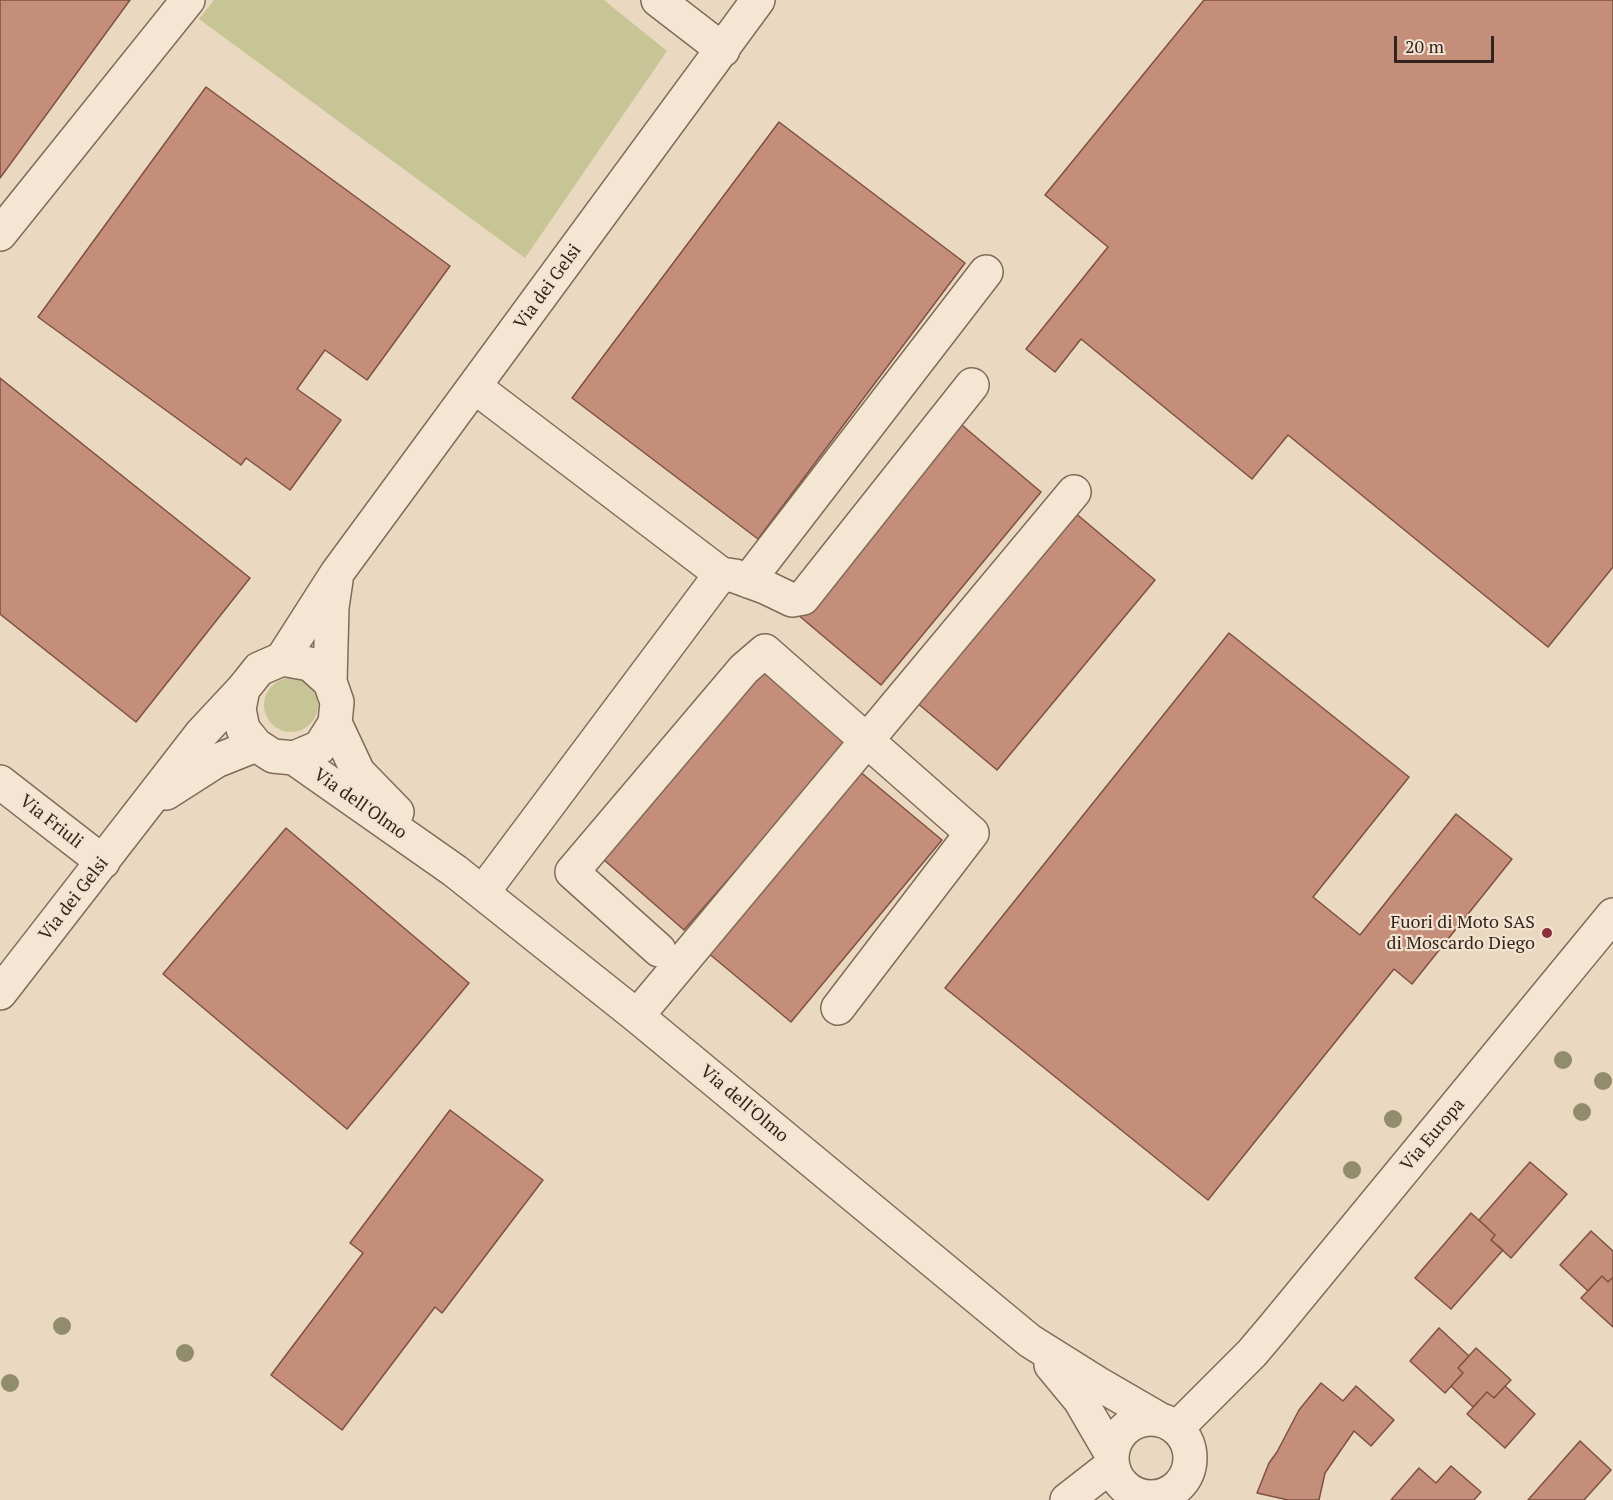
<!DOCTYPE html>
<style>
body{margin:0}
#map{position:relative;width:1613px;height:1500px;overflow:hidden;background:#ead8c1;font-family:"PT Serif",serif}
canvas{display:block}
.scale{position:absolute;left:1394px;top:36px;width:100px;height:27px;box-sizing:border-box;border:3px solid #33251d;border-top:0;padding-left:8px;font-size:18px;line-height:21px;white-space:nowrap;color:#33251d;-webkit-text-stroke:4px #f2e3d0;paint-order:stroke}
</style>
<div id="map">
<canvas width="1613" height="1500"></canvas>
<div class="scale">20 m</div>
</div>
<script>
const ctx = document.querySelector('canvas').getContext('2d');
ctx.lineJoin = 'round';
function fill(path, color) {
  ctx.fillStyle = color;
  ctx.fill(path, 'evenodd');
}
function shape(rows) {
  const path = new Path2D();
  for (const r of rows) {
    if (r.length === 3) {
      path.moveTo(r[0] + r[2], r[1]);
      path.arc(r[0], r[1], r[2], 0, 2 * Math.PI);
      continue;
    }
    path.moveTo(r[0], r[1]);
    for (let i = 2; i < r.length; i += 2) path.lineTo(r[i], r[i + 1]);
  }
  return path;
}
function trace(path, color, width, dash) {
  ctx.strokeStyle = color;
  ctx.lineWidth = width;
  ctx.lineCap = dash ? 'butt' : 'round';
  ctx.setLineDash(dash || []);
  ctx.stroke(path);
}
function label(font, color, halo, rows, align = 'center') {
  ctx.font = font + ' "PT Serif",serif';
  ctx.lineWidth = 4.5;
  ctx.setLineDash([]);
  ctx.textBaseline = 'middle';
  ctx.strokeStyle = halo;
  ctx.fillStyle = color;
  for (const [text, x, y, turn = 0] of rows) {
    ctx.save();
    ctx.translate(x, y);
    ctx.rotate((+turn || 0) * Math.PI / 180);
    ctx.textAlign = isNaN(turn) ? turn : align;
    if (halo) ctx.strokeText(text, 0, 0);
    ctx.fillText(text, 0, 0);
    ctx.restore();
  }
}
fill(shape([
 [214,0,604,0,667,51,525,258,199,19],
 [291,705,27]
]), '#c7c596');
const building = shape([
 [0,0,130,0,0,178,0,0],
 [1204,0,1613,0,1613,567,1548,647,1288,435,1252,479,1081,339,1055,372,1026,349,1108,247,1045,195,1204,0],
 [206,87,450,266,367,380,325,350,297,389,341,420,290,490,246,458,241,465,38,317,206,87],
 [779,122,965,263,758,539,572,398,779,122],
 [0,378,250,578,136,722,0,614,0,378],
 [957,421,1041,492,881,685,797,614,957,421],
 [1074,512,1155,580,997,770,916,702,1074,512],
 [1229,633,1409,777,1313,897,1360,935,1456,814,1512,859,1412,984,1394,969,1208,1200,945,988,1229,633],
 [760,663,849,741,684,930,595,852,760,663],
 [858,770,942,840,791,1022,707,952,858,770],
 [286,828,469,983,347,1129,163,974,286,828],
 [450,1110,543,1180,442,1313,435,1307,342,1430,271,1375,363,1253,350,1243,450,1110],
 [1530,1162,1567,1194,1511,1258,1491,1240,1495,1235,1479,1220,1530,1162],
 [1471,1213,1495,1235,1491,1240,1503,1250,1451,1309,1415,1278,1471,1213],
 [1591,1231,1613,1251,1613,1277,1608,1282,1602,1276,1588,1291,1560,1265,1591,1231],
 [1602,1276,1608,1282,1613,1277,1613,1327,1581,1298,1602,1276],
 [1439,1328,1469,1356,1458,1368,1463,1373,1445,1393,1410,1361,1439,1328],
 [1476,1348,1511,1380,1494,1398,1487,1392,1473,1407,1451,1386,1463,1373,1458,1368,1476,1348],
 [1321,1383,1343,1401,1356,1386,1394,1420,1371,1446,1354,1431,1325,1473,1319,1500,1288,1500,1257,1493,1269,1463,1277,1452,1299,1410,1321,1383],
 [1505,1386,1535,1414,1505,1448,1467,1414,1487,1392,1494,1398,1505,1386],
 [1580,1441,1611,1470,1584,1500,1528,1500,1580,1441],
 [1451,1466,1481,1492,1474,1500,1391,1500,1419,1468,1436,1483,1451,1466]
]);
fill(building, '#c58e7a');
trace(building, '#7f5142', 1.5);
const minor = shape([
 [658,0,723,50],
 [0,234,188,0],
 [475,387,721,574],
 [748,581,986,272],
 [282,659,337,573,758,0],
 [330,682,332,607,336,580],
 [335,723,358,772,397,812],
 [294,758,320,747,335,723,337,702,330,682,310,664,282,659,259,669,243,689,239,709,243,729,256,745,273,756,294,758,455,871,637,1016,1030,1341,1097,1383,1159,1419],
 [0,782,103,862],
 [166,793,216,761,256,745],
 [483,892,721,574,735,576,765,587,792,600,803,598,972,385],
 [659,950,572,872,744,669,765,651,972,833,838,1008],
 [0,993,201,734,243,689],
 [637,1016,1074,492],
 [1051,1365,1080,1400,1112,1455],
 [1151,1458,39],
 [1177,1428,1252,1353,1274,1327,1613,915],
 [1067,1500,1112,1465]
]);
trace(minor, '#826a5a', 36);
trace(minor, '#f5e6d4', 33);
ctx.fillStyle = '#918c6c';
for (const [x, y] of [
 [1563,1060],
 [1603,1081],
 [1582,1112],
 [1393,1119],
 [1352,1170],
 [62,1326],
 [185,1353],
 [10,1383]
]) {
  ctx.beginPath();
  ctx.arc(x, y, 9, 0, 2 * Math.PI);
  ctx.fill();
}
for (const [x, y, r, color] of [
 [1547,933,6,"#8c2f3d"]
]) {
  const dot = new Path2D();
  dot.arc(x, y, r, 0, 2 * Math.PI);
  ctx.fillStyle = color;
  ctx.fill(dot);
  trace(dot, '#f2e3d0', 2);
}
label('18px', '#33251d', '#f2e3d0', [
 ["Via dei Gelsi",548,287,-54],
 ["Via dell'Olmo",360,804,35],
 ["Via Friuli",51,822,38],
 ["Via dei Gelsi",74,899,-52],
 ["Via dell'Olmo",744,1104,40],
 ["Via Europa",1433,1135,-50]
]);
label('18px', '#33251d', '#f2e3d0', [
 ["Fuori di Moto SAS",1535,923],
 ["di Moscardo Diego",1535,944]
], 'right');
</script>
